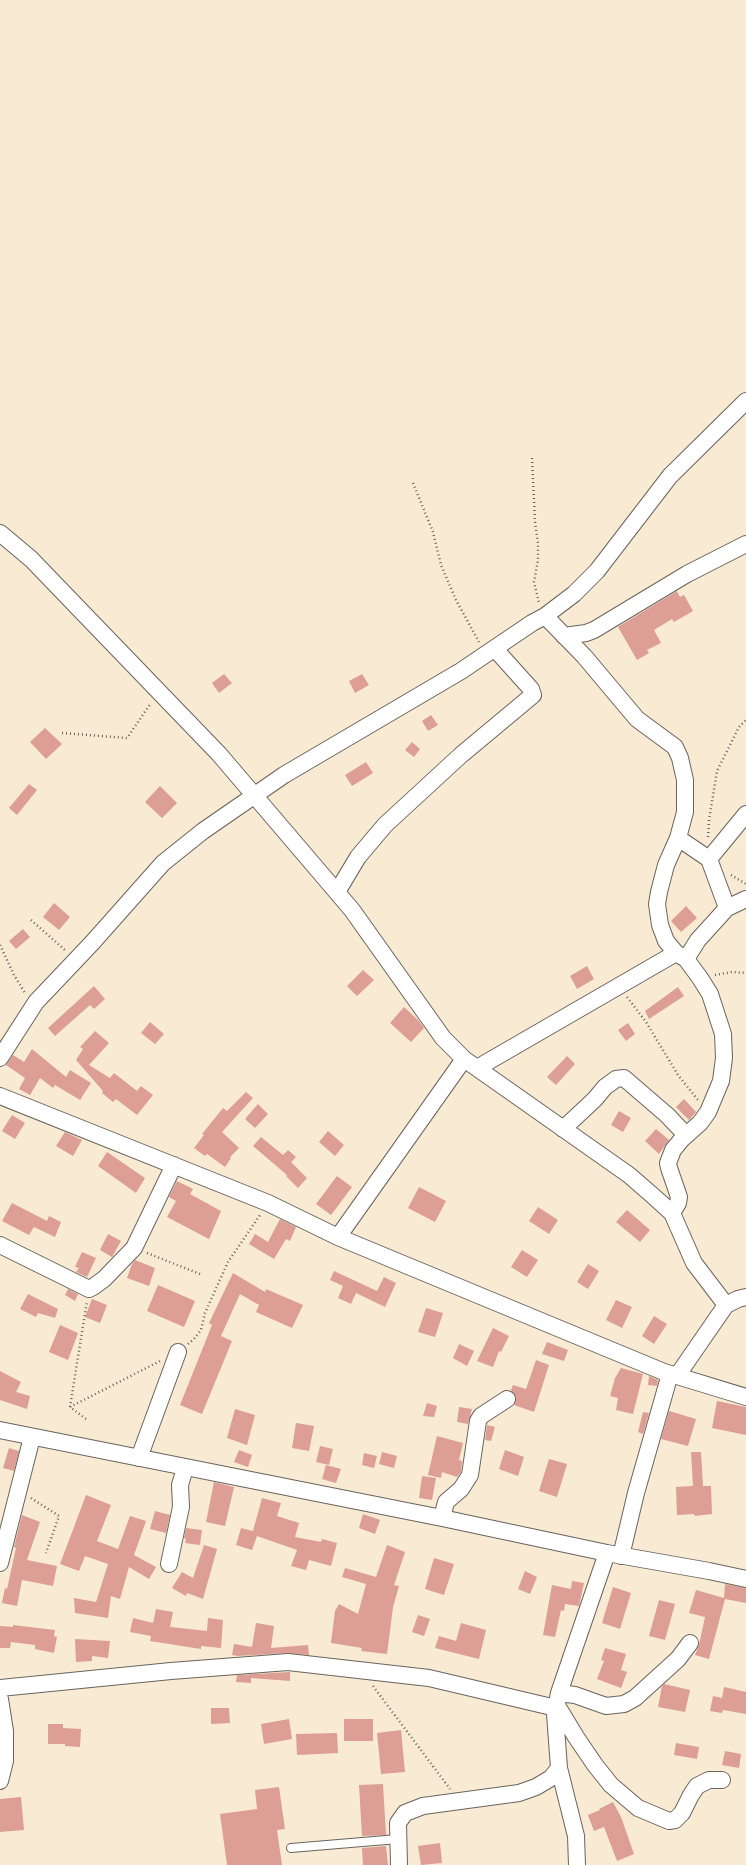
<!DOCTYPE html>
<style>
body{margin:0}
canvas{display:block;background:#f9ead4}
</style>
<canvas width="746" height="1865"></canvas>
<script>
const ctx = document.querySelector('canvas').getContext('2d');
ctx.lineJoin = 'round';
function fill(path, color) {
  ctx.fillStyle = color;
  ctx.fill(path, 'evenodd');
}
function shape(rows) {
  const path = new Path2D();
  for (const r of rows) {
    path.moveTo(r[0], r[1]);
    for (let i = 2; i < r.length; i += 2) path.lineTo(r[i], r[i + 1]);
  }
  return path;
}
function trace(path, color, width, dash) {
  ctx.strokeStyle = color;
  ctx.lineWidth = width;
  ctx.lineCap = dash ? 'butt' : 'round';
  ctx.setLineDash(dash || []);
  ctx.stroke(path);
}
fill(shape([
 [677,591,680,597,684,595,693,611,674,622,672,619,654,630,661,643,647,650,649,653,637,660,618,627],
 [224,674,232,683,219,693,212,683],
 [362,674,369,685,355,693,349,681],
 [431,715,438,725,428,731,422,721],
 [45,728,62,744,46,759,30,742],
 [412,742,420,749,414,757,405,750],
 [366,762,373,773,352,786,345,775],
 [29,784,37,790,17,815,9,808],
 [160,786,177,803,162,818,145,802],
 [54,903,70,917,59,930,43,917],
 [686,906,697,918,681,932,671,921],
 [23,929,30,937,16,949,9,941],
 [587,966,594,979,577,989,570,976],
 [363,970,374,980,357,996,347,986],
 [94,986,105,999,94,1009,90,1005,55,1036,48,1028],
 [678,987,684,996,649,1019,645,1011],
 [404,1007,419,1021,424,1028,411,1042,390,1023],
 [150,1022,164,1034,155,1044,141,1033],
 [628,1023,635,1034,626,1041,618,1030],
 [95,1031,109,1043,89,1065,110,1078,114,1073,137,1091,141,1086,153,1095,137,1115,116,1099,113,1102,102,1093,103,1091,76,1060,83,1049,80,1047],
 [32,1049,66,1077,70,1070,91,1083,80,1100,55,1085,53,1088,40,1078,30,1095,19,1089,25,1078,6,1065,13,1055,24,1062],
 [567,1056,575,1064,556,1085,547,1077],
 [246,1092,253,1098,222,1132,239,1148,230,1157,231,1158,225,1167,207,1154,205,1156,194,1148,204,1135,202,1134,223,1108,227,1111],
 [684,1099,696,1112,689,1120,676,1107],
 [258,1104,268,1114,255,1128,245,1119],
 [619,1111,631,1118,623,1132,611,1125],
 [12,1115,25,1123,15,1139,2,1131],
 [656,1129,669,1140,659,1154,645,1141],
 [328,1131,344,1145,335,1156,319,1142],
 [65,1132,82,1140,73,1156,56,1146],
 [261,1137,283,1155,288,1150,296,1157,291,1162,307,1178,298,1188,286,1176,287,1175,253,1146],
 [107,1152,145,1178,136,1193,98,1166],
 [337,1176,352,1187,331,1215,316,1204],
 [177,1181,193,1189,190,1194,221,1211,209,1239,167,1217,176,1201,169,1197],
 [419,1187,446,1201,435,1222,408,1208],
 [12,1203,47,1221,49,1216,61,1222,55,1237,34,1227,29,1235,2,1221],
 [538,1207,558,1220,549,1234,529,1221],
 [627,1210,650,1230,640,1242,616,1222],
 [280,1219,296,1227,290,1241,286,1239,274,1259,249,1244,255,1234,268,1242],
 [108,1234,121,1241,112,1257,100,1250],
 [522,1250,538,1260,527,1277,511,1267],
 [82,1252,96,1258,87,1277,76,1272,79,1268,75,1267],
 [135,1260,155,1268,149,1286,127,1278,132,1264],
 [588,1264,599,1271,588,1289,577,1282],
 [334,1271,377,1291,384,1277,396,1283,385,1307,356,1293,351,1304,338,1298,343,1286,330,1280],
 [233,1273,265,1292,266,1289,303,1305,292,1328,256,1312,259,1305,240,1294,221,1336,232,1341,202,1414,180,1405,212,1325,209,1323],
 [158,1285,195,1301,184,1327,147,1311],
 [68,1289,78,1294,75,1301,65,1295],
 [28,1294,58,1309,55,1318,38,1313,36,1317,20,1309],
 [92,1299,107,1305,100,1323,85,1317],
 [616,1300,632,1307,622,1328,606,1320],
 [426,1308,443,1313,435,1337,418,1332],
 [654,1316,667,1324,654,1344,642,1336],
 [60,1325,78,1333,68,1360,49,1352],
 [493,1328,509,1336,501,1352,499,1351,493,1367,477,1361],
 [547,1342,568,1350,564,1361,542,1354],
 [459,1344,474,1351,467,1366,453,1358],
 [536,1360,549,1365,534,1412,514,1405,516,1398,511,1390,513,1385,526,1389],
 [621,1368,643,1374,633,1414,616,1410,618,1398,610,1396,615,1378],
 [0,1371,21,1382,16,1392,30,1396,27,1409,0,1400],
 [649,1376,658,1380,657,1386,648,1385],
 [717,1401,746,1407,746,1435,712,1428],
 [427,1403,437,1406,434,1417,423,1416],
 [459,1407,472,1409,468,1424,457,1422],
 [235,1409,255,1415,247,1445,227,1438],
 [669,1411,696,1419,688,1446,661,1439],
 [643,1412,649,1413,643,1434,638,1432],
 [296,1423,314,1426,309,1451,292,1448],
 [487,1425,495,1427,491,1441,485,1440],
 [437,1436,463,1443,459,1460,462,1461,461,1472,457,1477,442,1472,441,1478,428,1475],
 [320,1446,333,1449,329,1465,316,1462],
 [9,1448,19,1451,14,1471,3,1468],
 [239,1450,252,1455,248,1467,234,1462],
 [505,1450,524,1457,518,1476,499,1469],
 [382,1452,397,1456,394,1468,379,1464],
 [691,1452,701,1452,703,1486,711,1486,712,1514,695,1516,694,1514,677,1515,676,1487,693,1486],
 [364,1453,377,1456,374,1468,362,1465],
 [549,1459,567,1464,557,1497,539,1491],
 [326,1465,341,1469,336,1483,322,1479],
 [422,1476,436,1478,432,1500,419,1498],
 [214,1482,234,1487,225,1526,206,1522],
 [86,1495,111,1505,97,1541,118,1549,130,1516,146,1521,134,1555,156,1567,149,1579,129,1567,120,1599,111,1596,108,1618,75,1613,74,1598,96,1602,108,1564,85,1556,79,1571,60,1564],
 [262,1498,281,1503,277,1516,299,1523,295,1537,321,1542,322,1539,337,1543,331,1566,309,1560,306,1570,291,1566,297,1550,257,1536,252,1550,236,1545,241,1528,253,1531],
 [155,1511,170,1515,166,1533,150,1529],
 [363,1514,380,1520,375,1534,359,1528],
 [22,1515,40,1522,27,1560,57,1566,53,1586,22,1580,17,1606,2,1603,5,1588,7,1589,16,1548,14,1547],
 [186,1528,202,1530,200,1545,185,1543,186,1539,184,1538],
 [204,1545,217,1549,203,1599,187,1593,186,1596,172,1588,182,1572,193,1578],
 [387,1545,405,1552,394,1585,399,1586,393,1607,387,1654,361,1651,362,1648,331,1643,335,1611,339,1604,358,1614,366,1584,342,1577,345,1568,376,1577],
 [434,1558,454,1564,444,1595,425,1589],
 [525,1571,537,1577,530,1594,518,1589],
 [572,1581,584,1583,579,1606,565,1604,564,1611,561,1610,555,1637,543,1635,552,1585,571,1589],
 [725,1584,746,1588,746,1603,725,1599,709,1659,695,1655,699,1645,705,1617,689,1613,696,1590,724,1598],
 [613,1587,631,1593,620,1629,602,1623],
 [659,1600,675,1604,665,1640,649,1636],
 [156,1609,173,1612,170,1627,207,1631,208,1618,223,1620,221,1648,201,1646,201,1649,150,1641,151,1636,130,1632,133,1618,153,1623],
 [418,1615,430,1619,424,1636,412,1632],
 [256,1623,274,1626,271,1648,308,1645,309,1655,287,1653,238,1656,232,1655,234,1644,252,1647],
 [461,1623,486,1630,479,1659,435,1648,439,1636,456,1641],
 [13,1625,55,1630,54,1636,57,1637,54,1653,35,1649,35,1645,11,1642,10,1648,0,1648,0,1626,13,1627],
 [75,1639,110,1641,108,1658,92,1656,92,1661,76,1662],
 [605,1648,626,1654,621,1670,627,1672,621,1688,597,1679,604,1661,601,1660],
 [290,1672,290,1681,251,1678,251,1683,236,1682,237,1675],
 [664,1684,690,1690,685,1712,658,1707,662,1686],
 [724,1687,746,1692,746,1714,723,1710,722,1713,710,1711,713,1696,722,1698],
 [211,1708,229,1708,230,1723,211,1724],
 [289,1719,292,1739,264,1744,261,1724],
 [344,1719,373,1719,373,1741,344,1741],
 [48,1724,63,1724,63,1728,81,1729,80,1747,65,1746,65,1744,48,1744],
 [401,1730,405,1772,381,1774,377,1733],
 [337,1733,338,1753,297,1755,296,1734],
 [676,1743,699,1747,697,1759,674,1755],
 [725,1751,741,1754,739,1768,722,1765],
 [383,1784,386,1835,362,1836,359,1785],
 [279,1787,285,1829,277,1830,282,1865,227,1865,220,1814,257,1809,255,1790],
 [21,1797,24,1830,0,1832,0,1799],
 [613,1802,621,1817,634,1854,617,1861,604,1827,594,1831,588,1815,600,1810,599,1809],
 [440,1843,442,1863,421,1865,418,1846],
 [386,1846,388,1865,363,1865,362,1848]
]), '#dc9e95');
const lane = shape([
 [291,1848,398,1839]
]);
const street = shape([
 [0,533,31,559,219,754,352,910,443,1038,464,1059,629,1175,652,1195,672,1213,694,1263,726,1305],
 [545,616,584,656,637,719,675,747,680,758,685,780,685,812,678,838,666,865,659,892,657,904,660,925,666,941,676,953,686,959,700,978,710,994,723,1034,724,1058,721,1081,708,1112,700,1123,682,1139,673,1150,668,1163,669,1168,679,1197,678,1203,672,1213],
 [564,636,586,633,594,630,687,574,746,544],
 [678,838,709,859,727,908],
 [709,859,746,814],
 [337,892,358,857,385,825,461,755,533,695,531,689,495,649],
 [686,959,698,940,727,908,746,899],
 [0,1058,36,1002,92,943,163,863,203,831,284,775,461,671,532,623,545,616,574,594,597,571,670,476,746,401],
 [477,1068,676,953],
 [0,1096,268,1203,338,1237,664,1372,746,1397],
 [563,1129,595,1099,605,1087,616,1079,624,1078,667,1115,686,1135],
 [338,1237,464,1059],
 [0,1245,89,1289,93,1287,104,1279,134,1248,174,1165],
 [677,1376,726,1305,738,1299,746,1297],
 [0,1430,442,1518,607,1553,709,1571,746,1579],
 [139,1458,178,1352],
 [442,1518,446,1502,461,1489,470,1475,478,1421,481,1416,507,1399],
 [621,1556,636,1493,670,1374],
 [0,1563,32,1437],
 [169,1564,181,1507,180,1485,185,1468],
 [0,1688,171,1671,288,1662,429,1678,556,1708],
 [559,1693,575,1695,606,1706,624,1704,635,1698,678,1659,690,1643],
 [0,1699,5,1731,5,1761,0,1781],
 [556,1704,576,1737,595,1765,611,1785,638,1808,669,1821,675,1820,682,1813,691,1795,697,1786,709,1780,722,1780],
 [399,1865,398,1823,405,1813,423,1806,519,1793,536,1787,551,1778,559,1768],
 [577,1865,576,1836,559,1768,555,1714,559,1693,607,1553]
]);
trace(lane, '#69645c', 10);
trace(street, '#69645c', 18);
trace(shape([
 [532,458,535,522,538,543,538,560,534,582,539,603],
 [413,483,433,532,441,565,456,600,479,642],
 [62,733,127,738,151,703],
 [708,837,709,820,717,771,739,727,746,720],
 [731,875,746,884],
 [31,920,66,951],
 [0,945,14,975,25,993],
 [715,975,732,972,746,973],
 [627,997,646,1022,678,1075,698,1100],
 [147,1253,200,1274],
 [188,1344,194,1339,201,1330,205,1313,228,1262,260,1215],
 [70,1407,160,1361],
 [86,1419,70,1407,87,1301],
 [31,1498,59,1516,46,1553],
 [373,1686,450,1789]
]), '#69645c', 2.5, [1, 3]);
trace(lane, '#fff', 8);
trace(street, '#fff', 16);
</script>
